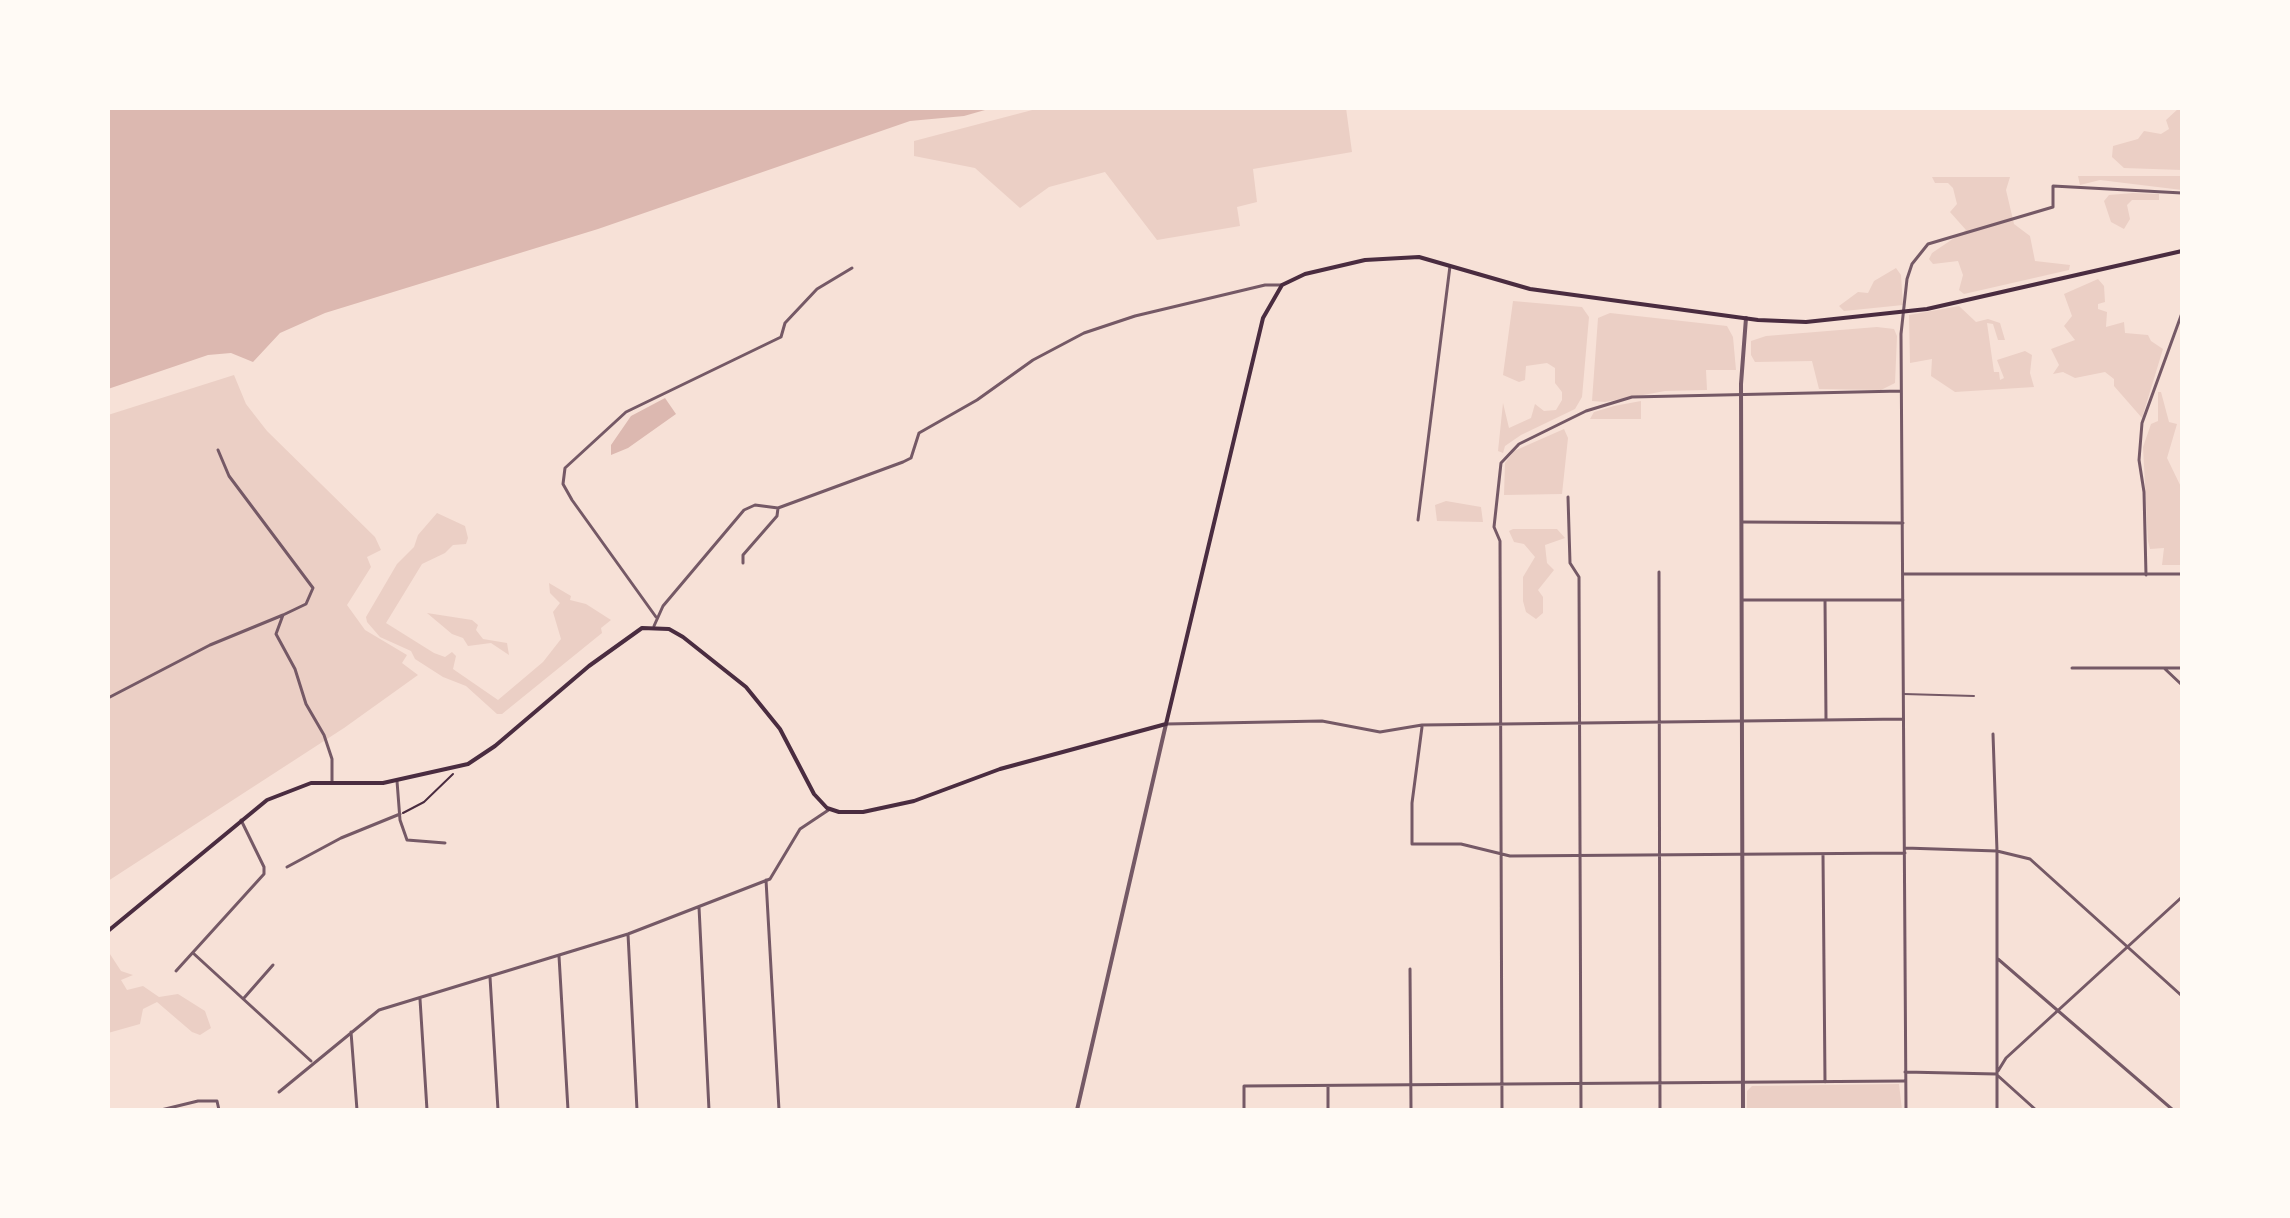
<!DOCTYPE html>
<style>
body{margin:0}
#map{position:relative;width:2290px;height:1218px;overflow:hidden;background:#f7e1d7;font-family:"Nunito Sans",sans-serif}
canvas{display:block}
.frame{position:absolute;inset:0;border:110px solid #fffaf5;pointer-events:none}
</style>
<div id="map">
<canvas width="2290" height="1218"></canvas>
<div class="frame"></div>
</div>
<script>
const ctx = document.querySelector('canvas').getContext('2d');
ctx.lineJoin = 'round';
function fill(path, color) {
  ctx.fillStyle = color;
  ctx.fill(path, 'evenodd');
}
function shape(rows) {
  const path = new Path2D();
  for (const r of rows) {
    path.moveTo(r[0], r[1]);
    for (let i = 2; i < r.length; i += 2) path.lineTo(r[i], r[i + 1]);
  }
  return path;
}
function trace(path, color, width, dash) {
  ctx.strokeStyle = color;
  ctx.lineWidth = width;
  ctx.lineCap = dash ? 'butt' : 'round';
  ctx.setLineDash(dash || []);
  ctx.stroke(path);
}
fill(shape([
 [1040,108,1346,108,1352,152,1253,169,1257,202,1237,207,1240,226,1157,240,1105,172,1049,187,1020,208,975,168,914,156,914,141],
 [2179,108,2182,108,2182,170,2124,168,2112,157,2113,146,2138,139,2144,131,2161,134,2169,129,2166,120],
 [2078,176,2182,176,2182,190,2100,180,2080,185],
 [1932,177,2010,177,2006,190,2014,224,2030,236,2035,261,2070,265,2069,270,1964,294,1959,290,1963,275,1958,261,1933,264,1929,259,1932,253,1966,230,1950,212,1957,204,1953,188,1948,183,1935,183],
 [2133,193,2159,194,2159,200,2132,200,2127,205,2130,219,2124,229,2111,222,2104,201,2109,195],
 [1896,268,1901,275,1903,305,1844,311,1839,306,1858,292,1868,293,1874,281],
 [2098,279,2104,286,2105,302,2098,304,2098,309,2107,312,2106,327,2124,322,2125,333,2148,335,2151,341,2163,349,2142,418,2114,386,2114,379,2105,372,2075,378,2063,372,2053,374,2059,365,2051,349,2075,340,2064,326,2072,316,2064,294],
 [1513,301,1582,307,1589,317,1582,397,1575,409,1521,435,1505,446,1503,453,1498,451,1503,403,1509,428,1531,418,1535,404,1544,411,1556,410,1562,400,1562,392,1555,383,1555,368,1547,363,1526,366,1525,380,1519,382,1503,375],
 [1959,306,1976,322,1988,319,2000,323,2005,340,1998,340,1993,324,1987,323,1994,372,1999,372,2000,380,2004,378,1997,360,2025,351,2032,355,2030,373,2034,387,1955,392,1931,376,1932,359,1910,363,1909,315],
 [1610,313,1727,326,1733,337,1736,370,1706,370,1707,390,1665,391,1605,402,1592,401,1598,318],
 [1877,327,1894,329,1897,336,1895,383,1881,390,1819,389,1812,361,1755,362,1751,355,1751,341,1766,336],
 [234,375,246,404,267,431,375,537,381,550,367,557,371,567,347,605,365,630,407,655,402,663,418,675,344,728,108,881,108,415],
 [2158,392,2161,392,2169,422,2177,424,2167,458,2182,489,2180,565,2162,565,2164,548,2150,549,2148,541,2143,447,2151,424,2158,421],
 [1641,401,1641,419,1590,419,1594,412,1614,406],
 [1564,429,1568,438,1562,494,1504,495,1505,463,1514,451],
 [1446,501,1481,507,1483,522,1437,521,1435,505],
 [437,513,465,526,468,538,466,544,453,545,445,553,422,564,386,623,434,653,445,657,452,652,456,656,453,669,498,700,543,662,561,639,553,612,560,603,550,593,549,583,571,596,570,600,586,604,611,620,601,628,602,633,502,714,497,714,466,686,443,677,415,659,411,651,380,637,367,622,366,617,397,564,414,547,418,535],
 [1513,529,1557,529,1565,538,1545,545,1547,563,1554,570,1538,590,1543,597,1543,613,1536,619,1526,612,1523,601,1523,577,1535,557,1524,544,1514,542,1509,531],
 [427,613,472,620,478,625,476,630,483,639,507,643,509,655,491,643,468,646,463,638,452,634],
 [108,951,121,971,133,975,121,980,127,990,143,986,159,997,178,994,205,1011,211,1028,200,1035,192,1032,157,1002,143,1009,140,1024,108,1033],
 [1899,1084,1902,1110,1747,1110,1747,1091,1752,1086]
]), '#ebcfc5');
fill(shape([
 [108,108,992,108,964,116,910,121,598,229,325,313,280,333,253,362,231,353,208,355,108,389],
 [665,398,676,414,628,448,611,455,611,445,631,416]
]), '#dcb8b0');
trace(shape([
 [403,813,424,802,453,774]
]), '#4a2c40', 2);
trace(shape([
 [1904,694,1974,696]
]), '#755966', 2);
trace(shape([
 [218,450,229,476,313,588,306,604,283,615,276,634,295,669,306,704,324,735,332,759,332,782],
 [1568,497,1570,563,1579,577,1581,1110],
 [1418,520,1450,266],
 [1742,522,1903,523],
 [743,563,743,555,777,516,778,508],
 [1659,572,1660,1110],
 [1903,574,2182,574],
 [2146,575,2144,492,2139,460,2142,423,2182,313],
 [1743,600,1903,600],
 [1825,600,1826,720],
 [656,617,572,500,563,484,565,468,626,412,781,337,785,323,817,289,852,268],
 [654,626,663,606,744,510,755,505,778,508,903,462,911,458,919,433,977,400,1033,360,1084,333,1135,316,1265,285,1282,285],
 [2072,668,2182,668],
 [2164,668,2182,685],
 [108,698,210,645,283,615],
 [1166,724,1322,721,1380,732,1422,725,1903,719],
 [1422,727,1412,803,1412,844,1461,844,1510,856,1905,853],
 [1993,734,1997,851,1997,1110],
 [397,781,400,820,407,840,445,843],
 [1905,848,1997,851,2030,859,2182,996],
 [1823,855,1825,1082],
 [287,867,341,838,400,814],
 [766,880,779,1110],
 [699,907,709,1110],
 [628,934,637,1110],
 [193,953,311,1061],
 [559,956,568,1110],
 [1998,959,2173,1110],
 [1410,969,1411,1110],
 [176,971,264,874,264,867,241,820],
 [490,977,498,1110],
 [244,998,273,965],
 [420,999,427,1110],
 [351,1032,357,1110],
 [1998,1071,2006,1058,2182,897],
 [1905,1072,1996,1074],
 [1996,1074,2036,1110],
 [279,1092,379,1010,628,934,770,879,800,829,830,809],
 [161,1110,198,1101,217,1101,219,1110],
 [1244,1110,1244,1086,1904,1081],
 [1328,1110,1328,1086],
 [1502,1110,1500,541,1494,527,1501,463,1519,444,1586,411,1632,397,1901,391],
 [1906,1110,1901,334,1907,279,1912,264,1928,244,2053,207,2053,186,2182,193]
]), '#755966', 3);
trace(shape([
 [1077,1110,1166,724],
 [1743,1110,1741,384,1746,318]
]), '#755966', 4);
trace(shape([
 [108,931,267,800,311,783,383,783,468,764,495,746,589,666,642,628,669,629,683,637,746,687,780,729,814,794,827,808,839,812,863,812,914,801,1000,769,1166,724,1263,318,1282,285,1305,274,1365,260,1419,257,1530,289,1758,320,1806,322,1927,309,2182,251]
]), '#4a2c40', 4);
</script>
